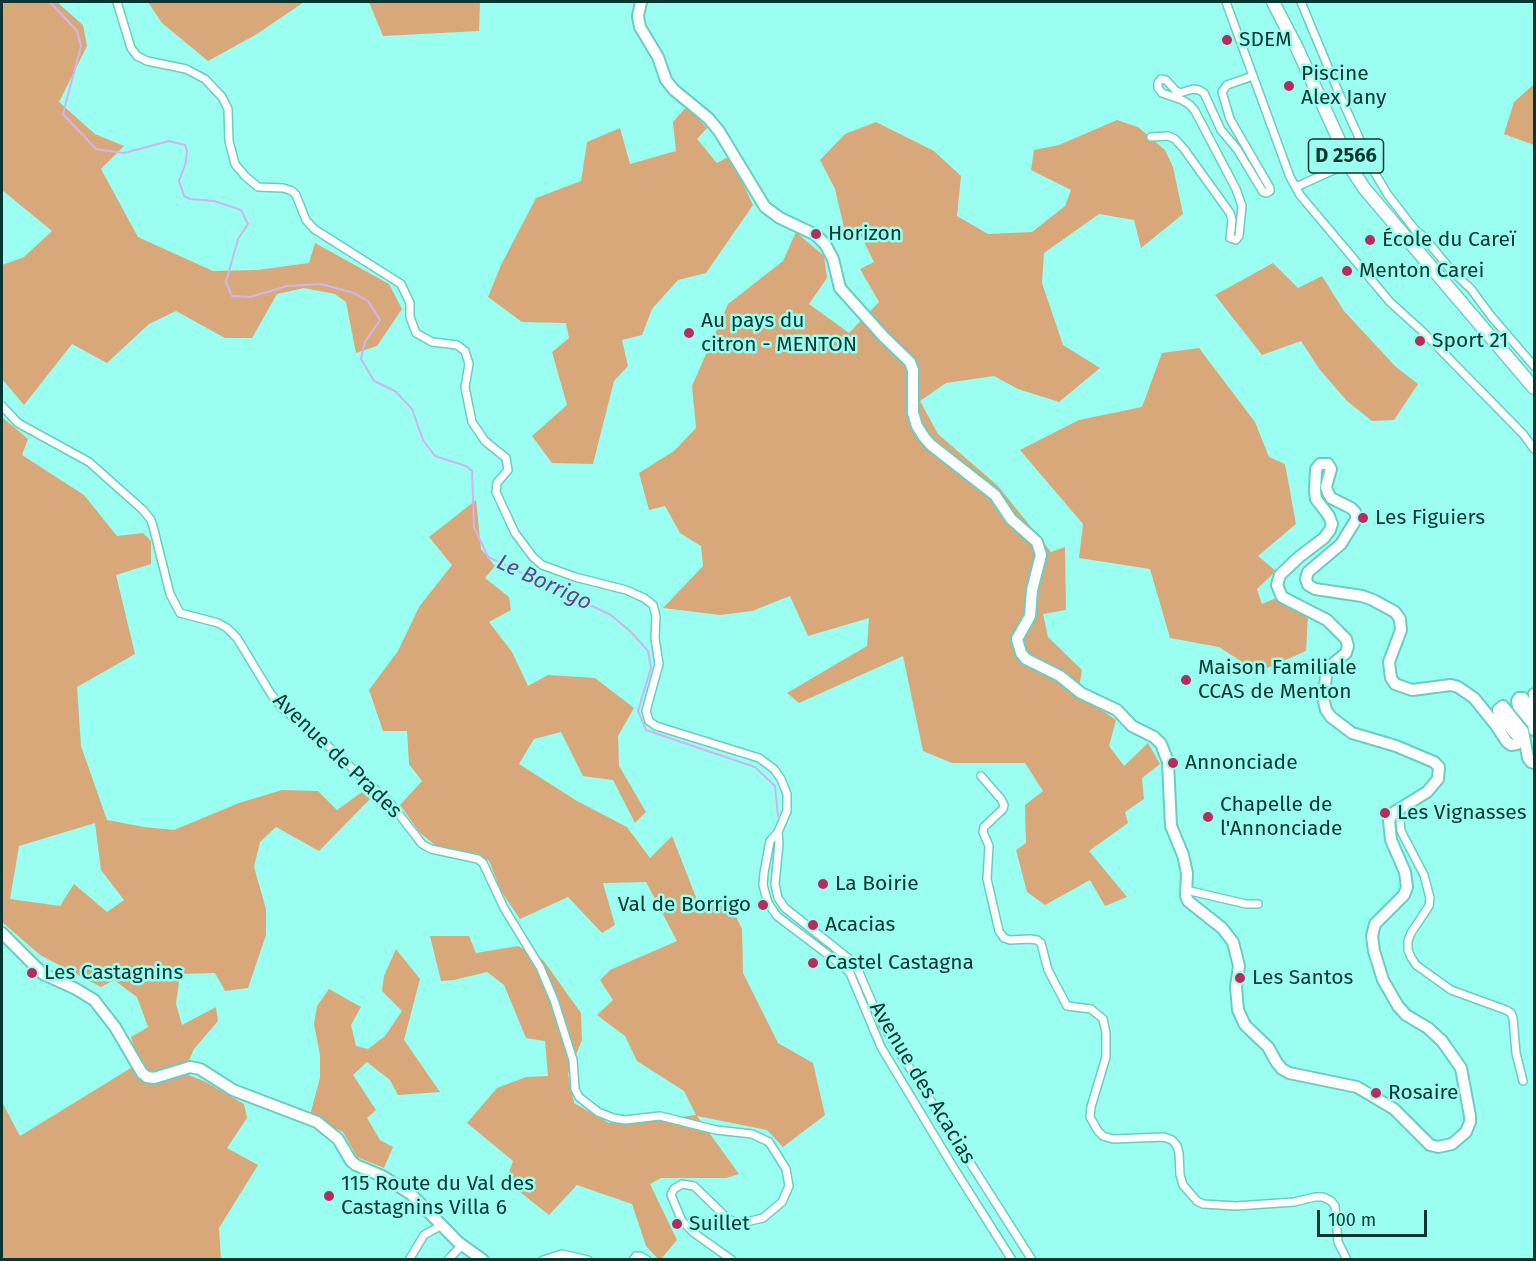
<!DOCTYPE html>
<meta charset="utf-8">
<style>
body{margin:0}
#map{position:relative;width:1536px;height:1261px;overflow:hidden;background:#9afef0;font-family:"Fira Sans",sans-serif}
canvas{display:block}
.frame{position:absolute;inset:0;border:3px solid #083631;pointer-events:none}
.scale{position:absolute;left:1317px;top:1210px;width:110px;height:27px;box-sizing:border-box;border:3px solid #083631;border-top:0;padding-left:8px;font-size:18px;line-height:21px;white-space:nowrap;color:#083631;-webkit-text-stroke:4px #9afef0;paint-order:stroke}
</style>
<div id="map">
<canvas width="1536" height="1261"></canvas>
<div class="frame"></div>
<div class="scale">100 m</div>
</div>
<script>
const ctx = document.querySelector('canvas').getContext('2d');
ctx.lineJoin = 'round';
function fill(path, color) {
  ctx.fillStyle = color;
  ctx.fill(path, 'evenodd');
}
function shape(rows) {
  const path = new Path2D();
  for (const r of rows) {
    path.moveTo(r[0], r[1]);
    for (let i = 2; i < r.length; i += 2) path.lineTo(r[i], r[i + 1]);
  }
  return path;
}
function trace(path, color, width, dash) {
  ctx.strokeStyle = color;
  ctx.lineWidth = width;
  ctx.lineCap = dash ? 'butt' : 'round';
  ctx.setLineDash(dash || []);
  ctx.stroke(path);
}
function label(font, color, halo, rows, align = 'center') {
  ctx.font = font + ' "Fira Sans",sans-serif';
  ctx.lineWidth = 5;
  ctx.setLineDash([]);
  ctx.textBaseline = 'middle';
  ctx.strokeStyle = halo;
  ctx.fillStyle = color;
  for (const [text, x, y, turn = 0] of rows) {
    ctx.save();
    ctx.translate(x, y);
    ctx.rotate((+turn || 0) * Math.PI / 180);
    ctx.textAlign = isNaN(turn) ? turn : align;
    if (halo) ctx.strokeText(text, 0, 0);
    ctx.fillText(text, 0, 0);
    ctx.restore();
  }
}
fill(shape([
 [2,2,57,2,83,25,87,46,59,102,95,134,124,146,101,169,138,237,213,271,257,270,309,263,315,243,389,284,402,309,377,346,356,353,346,302,335,294,304,288,277,294,252,338,225,338,176,311,149,324,107,363,72,344,24,405,2,379,2,265,24,257,52,231,2,190],
 [148,2,304,2,257,34,208,61,162,23],
 [369,2,480,2,479,31,383,36],
 [1534,84,1534,145,1504,134,1514,102],
 [687,106,707,128,697,139,717,163,730,156,753,205,706,273,678,280,652,309,642,335,622,340,628,366,614,381,593,464,552,463,532,436,567,405,552,352,569,338,566,323,522,322,488,297,501,265,536,198,581,181,587,142,620,128,630,164,676,151,673,122],
 [1117,120,1138,127,1165,150,1173,167,1183,214,1141,248,1134,220,1099,214,1044,253,1042,283,1063,345,1100,368,1059,402,1018,389,994,376,946,383,920,401,938,434,998,486,1051,552,1065,547,1066,610,1043,614,1048,637,1082,670,1078,694,1116,720,1109,746,1124,766,1148,743,1160,764,1142,778,1144,799,1125,812,1128,823,1089,851,1127,897,1105,906,1090,880,1045,905,1027,892,1016,850,1026,843,1025,805,1043,791,1025,763,952,763,923,751,903,656,799,703,787,693,867,646,869,618,808,636,790,596,752,611,720,615,663,608,703,566,701,546,680,533,665,506,649,510,639,473,674,451,696,428,692,386,728,304,783,261,796,232,824,256,827,278,809,304,849,333,879,302,860,269,874,262,859,232,846,236,835,189,820,160,845,134,876,122,934,151,961,176,957,216,988,234,1032,232,1065,206,1071,190,1031,170,1034,150,1059,145],
 [1273,263,1298,288,1322,276,1344,311,1395,366,1418,384,1394,420,1372,421,1347,401,1320,370,1301,341,1262,355,1215,295],
 [1199,348,1255,422,1269,457,1285,464,1296,524,1258,556,1276,571,1257,589,1262,604,1276,598,1308,614,1306,651,1258,672,1219,647,1170,638,1150,569,1079,558,1083,524,1020,450,1079,420,1142,407,1162,353],
 [2,417,28,439,22,455,84,495,117,536,143,533,151,541,151,564,116,575,135,654,77,687,81,746,107,820,144,827,174,830,239,803,282,790,318,791,337,810,362,792,370,799,319,851,276,827,260,842,254,867,266,909,266,935,248,988,225,991,215,973,180,974,176,1004,182,1025,216,1007,218,1021,194,1049,183,1073,204,1081,244,1104,247,1118,227,1148,258,1165,219,1228,221,1259,2,1259,2,1102,20,1136,139,1063,131,1037,148,1027,137,997,114,980,101,987,40,955,2,922],
 [95,823,101,870,124,900,107,912,74,884,60,906,10,899,19,846],
 [476,500,481,549,495,566,485,578,509,597,511,610,489,622,512,652,528,686,548,675,595,678,634,708,618,736,619,766,646,812,635,823,613,780,583,776,561,732,534,739,519,764,577,801,627,827,650,858,672,836,699,905,731,906,742,929,743,973,778,1043,813,1063,825,1115,783,1147,767,1130,697,1116,739,1174,726,1178,661,1178,650,1184,677,1240,661,1259,658,1259,646,1246,632,1204,577,1185,549,1215,506,1181,513,1161,467,1123,497,1088,526,1077,548,1076,545,1041,526,1038,504,985,487,972,454,980,441,981,430,936,469,936,476,953,518,946,543,960,581,1013,582,1040,568,1074,574,1103,609,1123,640,1123,696,1115,684,1091,637,1061,625,1036,597,1015,613,1000,600,980,610,970,677,941,646,882,603,883,615,925,602,933,568,897,520,919,501,891,489,861,479,854,439,848,420,833,400,805,422,781,409,764,407,731,383,731,369,690,398,651,419,607,452,565,429,537],
 [396,949,420,979,404,1040,440,1092,398,1095,390,1080,367,1062,353,1075,376,1110,367,1118,380,1140,393,1147,384,1168,357,1157,343,1132,310,1115,320,1078,320,1055,314,1024,317,1006,329,989,361,1007,351,1025,356,1046,368,1049,385,1036,402,1011,382,991,384,976]
]), '#d9a87a');
trace(shape([
 [50,2,77,31,81,46,63,114,96,149,124,153,169,141,185,145,187,151,186,162,179,181,184,196,190,199,214,201,241,210,248,224,238,239,226,282,232,296,250,297,287,286,321,284,354,293,368,301,380,320,365,342,361,359,374,381,395,391,412,409,423,440,435,456,466,466,472,471,474,527,488,557,611,615,631,632,648,651,651,668,638,711,646,730,755,767,775,786,778,816]
]), '#ceb5ee', 2);
const street = shape([
 [117,2,131,48,137,56,147,61,186,69,205,79,222,97,228,109,229,141,235,164,245,176,258,187,283,188,292,191,296,195,306,220,314,229,401,284,410,303,410,317,416,333,432,342,457,345,465,351,469,364,465,387,472,422,485,441,506,458,508,470,497,483,496,492,515,533,533,557,542,565,575,577,626,590,644,598,653,605,656,616,655,638,659,664,646,711,649,721,656,726,759,758,774,769,781,779,787,794,787,811,778,832,770,841,764,873,763,885,768,903,777,916,843,966,850,973,881,1047,952,1165,1012,1260],
 [1226,2,1290,177,1300,195,1390,302,1423,332,1523,434,1534,449],
 [1301,2,1341,98,1376,175,1388,195,1416,231,1423,236,1451,270,1471,289,1491,316,1534,366],
 [1151,137,1168,136,1175,139,1184,149,1230,213,1232,220,1230,238,1236,240,1239,236,1242,206,1236,189,1195,111,1190,105,1182,100,1162,93,1158,88,1158,83,1161,79,1166,80,1176,91,1180,93,1193,89,1199,90,1204,93,1221,130,1237,149,1263,192,1266,193,1270,191,1270,188,1230,119,1222,92,1227,85,1253,76],
 [1296,187,1367,155],
 [2,406,18,423,89,462,143,510,151,520,154,530,170,594,180,613,218,623,227,628,237,638,271,694,282,708,315,734,392,805,422,844,431,849,478,859,483,863,504,908,540,967,554,1000,573,1060,575,1089,579,1097,598,1112,613,1118,625,1120,660,1116,716,1130,752,1134,769,1142,786,1169,789,1186,782,1202,763,1218,746,1222,735,1222,728,1219,694,1186,682,1184,674,1189,671,1195,682,1221,694,1233,732,1260],
 [981,776,1001,799,1004,805,1003,809,984,827,983,832,989,846,987,879,999,931,1004,938,1010,940,1030,939,1037,940,1041,943,1048,970,1067,1006,1091,1009,1103,1019,1106,1033,1106,1057,1091,1107,1090,1117,1098,1131,1103,1136,1113,1139,1164,1137,1172,1140,1177,1146,1179,1153,1180,1175,1183,1185,1197,1201,1203,1204,1236,1206,1294,1202,1315,1197,1323,1197,1331,1201,1335,1206,1338,1242,1347,1260],
 [1399,809,1401,831,1424,875,1430,898,1429,906,1411,933,1408,941,1408,950,1411,957,1416,965,1451,990,1506,1010,1511,1013,1513,1018,1516,1053,1523,1081],
 [778,832,779,843,775,884,778,898,785,908,853,962,858,970,877,1014,892,1040,1032,1260],
 [1186,890,1246,904,1258,904],
 [409,1260,424,1235,442,1225],
 [448,1260,462,1245],
 [543,1260,562,1254,588,1260],
 [633,1260,636,1256,640,1256,647,1260]
]);
const secondary = shape([
 [641,2,638,16,640,27,658,57,666,80,674,90,708,118,719,131,765,207,780,218,816,235,825,244,833,259,840,288,884,337,910,362,913,370,913,413,917,426,924,437,931,445,995,495,1011,519,1037,542,1041,555,1032,590,1030,616,1017,639,1021,653,1026,659,1060,676,1081,693,1117,710,1132,726,1154,737,1161,744,1168,762,1171,826,1183,855,1187,873,1186,896,1188,901,1222,928,1233,942,1239,966,1236,987,1238,1010,1245,1025,1268,1047,1277,1063,1282,1069,1289,1073,1357,1087,1394,1109,1430,1145,1438,1147,1452,1144,1466,1132,1470,1122,1470,1116,1461,1068,1442,1041,1428,1028,1406,1015,1398,1006,1383,980,1374,951,1372,936,1375,924,1404,895,1407,887,1405,872,1391,840,1389,820,1393,813,1427,792,1438,779,1439,767,1434,762,1396,746,1352,733,1331,717,1326,710,1324,701,1326,674,1328,668,1346,653,1348,646,1346,639,1327,620,1282,597,1277,585,1280,575,1299,557,1324,538,1330,530,1332,524,1329,516,1316,499,1315,491,1316,469,1320,464,1328,464,1331,469,1326,487,1328,493,1331,498,1351,508,1355,512,1357,518,1341,544,1308,572,1306,579,1308,585,1315,589,1362,596,1373,600,1395,612,1400,619,1401,630,1389,662,1391,678,1395,684,1412,690,1451,685,1458,687,1474,698,1495,724,1507,742,1511,745,1517,744,1519,741,1517,736,1499,715,1498,710,1503,706,1523,731,1528,758,1531,762,1534,763],
 [1534,694,1534,699],
 [1534,715,1523,698,1519,698,1517,701,1518,706,1533,724,1534,730],
 [2,933,43,974,76,989,94,1000,115,1027,142,1073,147,1077,154,1078,190,1067,200,1069,233,1090,317,1122,338,1139,351,1161,356,1165,382,1176,411,1194,458,1242,483,1260]
]);
const primary = shape([
 [1273,2,1297,48,1353,171,1364,188,1534,388]
]);
trace(street, '#69cdc1', 10);
trace(secondary, '#69cdc1', 14);
trace(primary, '#69cdc1', 15);
trace(street, '#fff', 7);
trace(secondary, '#fff', 10);
trace(primary, '#fff', 12);
for (const [x, y, r, color] of [
 [1227,40,6,"#b82b5d"],
 [1289,86,6,"#b82b5d"],
 [816,234,6,"#b82b5d"],
 [1370,240,6,"#b82b5d"],
 [1347,271,6,"#b82b5d"],
 [689,333,6,"#b82b5d"],
 [1420,341,6,"#b82b5d"],
 [1363,518,6,"#b82b5d"],
 [1186,680,6,"#b82b5d"],
 [1173,763,6,"#b82b5d"],
 [1385,813,6,"#b82b5d"],
 [1208,817,6,"#b82b5d"],
 [823,884,6,"#b82b5d"],
 [763,905,6,"#b82b5d"],
 [813,925,6,"#b82b5d"],
 [813,963,6,"#b82b5d"],
 [32,973,6,"#b82b5d"],
 [1240,978,6,"#b82b5d"],
 [1376,1093,6,"#b82b5d"],
 [329,1196,6,"#b82b5d"],
 [677,1224,6,"#b82b5d"]
]) {
  const dot = new Path2D();
  dot.arc(x, y, r, 0, 2 * Math.PI);
  ctx.fillStyle = color;
  ctx.fill(dot);
  trace(dot, '#9afef0', 2);
}
for (const [x, y, w] of [
 [1346,156,75]
]) {
  const box = new Path2D();
  box.roundRect(x - w / 2, y - 17, w, 34, 4.5);
  ctx.fillStyle = '#9afef0';
  ctx.fill(box);
  trace(box, '#083631', 1.5);
}
label('bold 20px', '#083631', null, [
 ["D 2566",1346,156]
]);
label('21px', '#083631', '#9afef0', [
 ["SDEM",1239,40],
 ["Piscine",1301,74],
 ["Alex Jany",1301,98],
 ["Horizon",828,234],
 ["École du Careï",1382,240],
 ["Menton Carei",1359,271],
 ["Au pays du",701,321],
 ["citron - MENTON",701,345],
 ["Sport 21",1432,341],
 ["Les Figuiers",1375,518],
 ["Maison Familiale",1198,668],
 ["CCAS de Menton",1198,692],
 ["Annonciade",1185,763],
 ["Chapelle de",1220,805],
 ["l'Annonciade",1220,829],
 ["Les Vignasses",1397,813],
 ["La Boirie",835,884],
 ["Val de Borrigo",751,905,"right"],
 ["Acacias",825,925],
 ["Castel Castagna",825,963],
 ["Les Castagnins",44,973],
 ["Les Santos",1252,978],
 ["Rosaire",1388,1093],
 ["115 Route du Val des",341,1184],
 ["Castagnins Villa 6",341,1208],
 ["Suillet",689,1224]
], 'left');
label('21px', '#083631', '#9afef0', [
 ["Avenue de Prades",337,756,44],
 ["Avenue des Acacias",922,1083,59]
]);
label('italic 22px', '#644388', '#9afef0', [
 ["Le Borrigo",544,583,25]
]);
</script>
